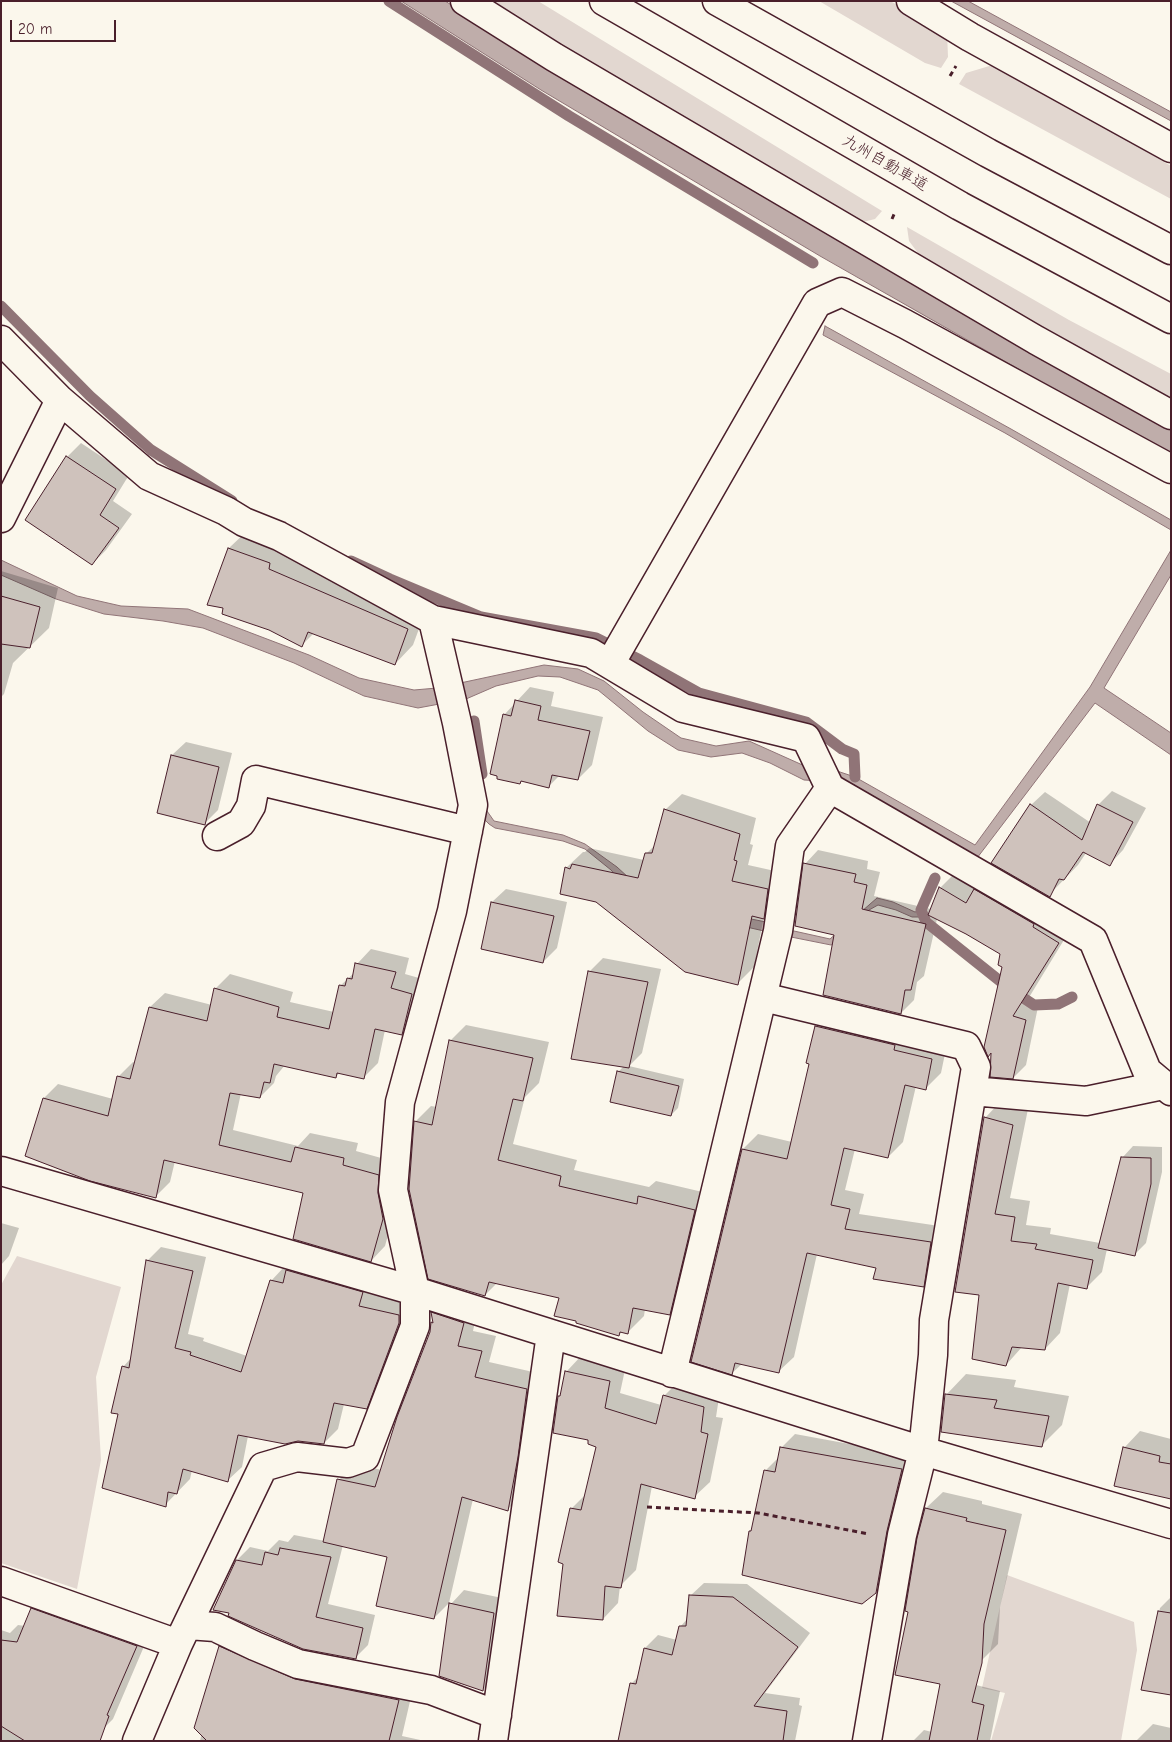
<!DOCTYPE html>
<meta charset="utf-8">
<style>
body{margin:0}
#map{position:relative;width:1172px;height:1742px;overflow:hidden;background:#fbf7ec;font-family:"Comic Neue",sans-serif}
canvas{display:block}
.frame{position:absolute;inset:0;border:2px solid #4a1f2b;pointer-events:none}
.scale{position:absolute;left:10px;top:20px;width:106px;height:22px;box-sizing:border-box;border:2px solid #4a1f2b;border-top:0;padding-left:6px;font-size:15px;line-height:18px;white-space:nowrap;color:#4a1f2b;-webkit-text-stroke:4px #fbf7ec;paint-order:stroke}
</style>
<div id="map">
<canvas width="1172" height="1742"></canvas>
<div class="frame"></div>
<div class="scale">20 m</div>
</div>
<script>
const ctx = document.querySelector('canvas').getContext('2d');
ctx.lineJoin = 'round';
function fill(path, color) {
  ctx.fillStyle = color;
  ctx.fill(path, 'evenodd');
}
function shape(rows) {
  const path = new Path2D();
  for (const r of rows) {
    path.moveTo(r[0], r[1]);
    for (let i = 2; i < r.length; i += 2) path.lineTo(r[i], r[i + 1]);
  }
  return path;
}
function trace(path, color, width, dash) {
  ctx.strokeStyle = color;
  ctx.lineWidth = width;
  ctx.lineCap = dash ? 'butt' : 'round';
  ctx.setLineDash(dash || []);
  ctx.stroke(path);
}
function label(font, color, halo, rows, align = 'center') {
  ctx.font = font + ' "Comic Neue","Klee One",sans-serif';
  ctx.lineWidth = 5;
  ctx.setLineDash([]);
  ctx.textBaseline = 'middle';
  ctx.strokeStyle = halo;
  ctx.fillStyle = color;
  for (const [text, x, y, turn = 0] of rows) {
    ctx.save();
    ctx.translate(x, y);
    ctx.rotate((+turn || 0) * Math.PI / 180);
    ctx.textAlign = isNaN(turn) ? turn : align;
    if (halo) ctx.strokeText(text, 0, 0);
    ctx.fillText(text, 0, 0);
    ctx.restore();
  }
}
fill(shape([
 [473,1,538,1,882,211,875,219,851,225],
 [819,1,890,1,947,32,948,57,941,68,925,63],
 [996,64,1171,166,1171,199,959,84,966,73],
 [907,227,1069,320,1171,374,1171,405,924,261,909,241],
 [17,1256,121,1287,96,1377,101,1460,77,1589,1,1563,1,1285],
 [1007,1575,1134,1622,1137,1650,1121,1741,991,1741,1005,1693,982,1688]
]), '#e2d7d0');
const water = shape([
 [401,1,445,1,694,155,1171,423,1171,456,820,256,541,90,401,1],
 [951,1,968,1,1171,112,1171,121,951,1],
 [825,326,1011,429,1171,520,1171,530,1005,433,823,335,825,326],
 [1171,550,1171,575,1104,688,1171,733,1171,755,1095,703,974,862,840,782,804,780,770,763,742,753,711,757,678,750,648,731,598,690,560,677,538,676,496,686,466,699,418,708,364,696,294,663,203,628,163,621,104,614,56,599,1,575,1,560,77,596,121,606,188,609,309,655,359,678,414,690,437,688,544,665,578,669,604,681,643,712,681,738,716,746,749,741,807,767,837,771,855,777,975,845,1090,687,1171,550],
 [487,811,494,821,563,835,585,844,617,867,629,878,643,897,766,922,764,931,641,903,611,870,585,849,563,841,495,828,489,824,480,815,487,811],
 [877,898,893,902,915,912,921,910,924,917,912,917,896,910,878,905,869,910,840,942,831,945,786,936,785,929,830,939,877,898]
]);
fill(water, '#bfadaa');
trace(water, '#907477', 1);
fill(shape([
 [81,443,129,475,113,501,132,514,106,550,92,564,27,520,67,457],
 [248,530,426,610,413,645,395,664,314,633,302,645,224,607,208,604,229,548],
 [1,571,58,588,49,628,13,663,4,694,1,697],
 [530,687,554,692,551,706,603,717,592,765,578,779,560,775,549,786,523,780,520,783,504,715],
 [186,742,232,753,218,810,204,824,172,755],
 [1112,791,1146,808,1123,850,1110,864,1086,853,1078,865,1049,895,1031,805,1045,792,1091,823,1099,804],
 [682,794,756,818,750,844,753,845,748,865,784,873,780,901,764,917,754,967,738,983,566,868,583,852,585,852,589,848,644,860,646,854,656,844,665,810],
 [818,850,868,861,867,869,880,872,874,896,931,909,940,888,953,875,976,889,988,877,1070,930,1025,1004,1038,1007,1026,1065,1013,1078,1002,954,966,933,937,919,924,976,917,982,914,1000,901,1013,835,934,805,864],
 [506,889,567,902,557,948,543,962,482,948,492,902],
 [371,949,409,958,405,974,426,980,416,1020,402,1034,385,1030,378,1063,363,1078,340,1072,336,1077,285,1065,276,1076,274,1083,260,1097,241,1093,233,1130,298,1146,310,1133,358,1143,356,1151,392,1161,397,1203,385,1246,371,1261,304,1192,175,1161,170,1182,156,1196,44,1098,58,1084,113,1099,118,1077,133,1062,136,1063,150,1007,165,993,212,1005,215,989,230,974,293,992,290,1002,334,1012,340,986,355,972,357,964],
 [603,958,661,969,642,1053,629,1066,684,1079,678,1108,671,1115,618,1072,624,1066,589,972],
 [831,1012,947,1044,941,1073,926,1088,916,1086,903,1142,888,1157,855,1149,845,1190,864,1194,859,1214,946,1227,938,1270,923,1285,877,1267,817,1254,794,1357,778,1372,742,1364,732,1373,693,1361,743,1149,758,1134,792,1142,811,1063,816,1027],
 [466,1025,549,1042,539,1083,525,1097,513,1144,577,1160,574,1170,649,1187,656,1181,711,1194,686,1298,669,1314,645,1309,644,1316,628,1332,622,1331,619,1335,560,1297,497,1283,485,1295,415,1122,431,1106,437,1107,450,1041],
 [1000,1102,1028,1109,1010,1198,1030,1201,1026,1225,1051,1228,1050,1234,1100,1243,1122,1158,1133,1146,1162,1147,1162,1172,1146,1243,1135,1254,1107,1249,1102,1272,1086,1288,1070,1284,1060,1333,1045,1349,1022,1347,1006,1365,980,1294,985,1118],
 [1,1223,19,1228,9,1256,1,1265],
 [161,1247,206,1257,188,1334,204,1338,203,1341,247,1356,271,1281,284,1267,413,1301,380,1394,366,1408,344,1404,338,1429,324,1443,248,1436,242,1467,228,1480,192,1470,190,1479,165,1505,119,1413,123,1367,131,1358,147,1261],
 [447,1298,478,1308,473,1331,496,1336,489,1362,542,1374,522,1495,507,1510,473,1499,449,1603,434,1618,389,1556,343,1545,328,1604,375,1615,368,1645,355,1658,237,1560,250,1547,268,1551,279,1540,288,1542,294,1535,325,1541,339,1480,354,1464,382,1470,431,1332,432,1323,434,1321,432,1313],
 [582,1355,626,1365,620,1393,661,1405,664,1396,680,1380,720,1391,716,1417,723,1418,710,1482,694,1497,652,1486,636,1570,620,1586,618,1603,603,1619,571,1509,586,1494,597,1446,590,1439,559,1397,562,1394,567,1371],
 [966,1374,1016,1380,1014,1387,1069,1396,1062,1425,1041,1446,946,1395],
 [1140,1431,1171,1439,1171,1499,1124,1448],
 [795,1434,915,1456,890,1578,875,1592,750,1531,753,1528,765,1471,780,1456,781,1448],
 [943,1492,982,1501,982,1504,1022,1514,1000,1607,998,1644,981,1661,910,1611,926,1508],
 [704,1583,747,1584,810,1633,765,1693,800,1698,799,1705,802,1706,795,1741,619,1741,631,1684,638,1677,645,1648,658,1635,677,1640,680,1627,688,1618,690,1596],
 [464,1590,507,1599,496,1676,483,1690,451,1604],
 [47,1594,151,1630,113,1719,98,1734,87,1741,1,1741,1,1630,10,1633,18,1625,25,1626,32,1609],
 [1171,1597,1171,1694,1143,1689,1160,1608],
 [236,1631,414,1684,402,1736,425,1741,200,1741,220,1647],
 [956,1680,1000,1691,990,1741,913,1741,924,1730,932,1732],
 [1153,1724,1171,1728,1171,1741,1136,1741]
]), '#0003');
trace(shape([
 [389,1,569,116,813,263],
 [1,306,90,396,151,450,232,501],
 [351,561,390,579,481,617,596,638,640,660,699,693,806,722,842,749,854,754,855,777],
 [474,721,482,774],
 [935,878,921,910,926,922,1010,989,1034,1005,1058,1004,1072,997]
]), '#907477', 11);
const building = shape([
 [66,456,116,489,100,515,119,528,92,565,25,520,66,456],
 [228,548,270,563,269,569,408,629,395,665,308,632,302,647,269,630,222,614,223,608,207,605,228,548],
 [1,596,40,607,30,648,1,644,1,596],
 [515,700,541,706,538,720,590,731,578,780,552,775,549,788,521,781,520,784,497,779,497,776,490,774,503,714,511,716,515,700],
 [171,755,219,767,205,825,157,813,171,755],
 [1030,804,1082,840,1097,804,1133,822,1110,866,1083,852,1064,880,1059,879,1050,897,991,863,1030,804],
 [664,809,740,834,734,860,737,861,732,881,768,889,764,919,752,916,738,985,685,972,596,902,560,894,565,867,570,869,572,864,638,878,645,853,652,853,664,809],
 [803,863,856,874,854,882,867,885,862,909,926,924,911,990,905,990,901,1014,823,995,834,935,795,926,803,863],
 [939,887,966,903,974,889,1034,924,1033,927,1059,943,1013,1016,1026,1020,1013,1079,990,1077,991,1053,988,1057,984,1047,1002,967,998,965,1000,954,966,934,928,915,939,887],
 [491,902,554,916,543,963,481,949,491,902],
 [355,963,396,972,391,988,412,994,402,1035,375,1029,364,1079,337,1073,336,1078,274,1064,270,1083,264,1082,260,1098,230,1093,219,1145,291,1162,295,1147,344,1158,343,1165,379,1175,378,1193,383,1219,371,1262,293,1239,303,1193,164,1160,156,1198,90,1181,25,1156,43,1098,108,1116,117,1076,130,1079,149,1007,207,1021,214,988,279,1007,277,1017,329,1029,339,985,345,986,347,978,352,979,355,963],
 [588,971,648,982,629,1068,571,1059,588,971],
 [815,1026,895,1045,894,1050,932,1059,926,1090,905,1085,888,1158,844,1148,831,1205,850,1209,845,1229,931,1242,924,1287,873,1279,876,1268,807,1253,779,1373,735,1363,732,1375,691,1362,700,1325,742,1149,787,1159,809,1064,806,1063,815,1026],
 [449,1040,533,1058,523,1101,513,1099,498,1160,561,1176,559,1186,637,1204,638,1196,695,1210,670,1315,633,1308,628,1334,620,1332,619,1336,576,1323,576,1321,554,1316,559,1298,489,1282,485,1296,428,1279,409,1189,414,1121,432,1125,449,1040],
 [617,1071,679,1086,671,1116,610,1102,617,1071],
 [984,1117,1013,1125,995,1214,1015,1217,1011,1241,1037,1244,1035,1249,1093,1260,1087,1289,1058,1283,1045,1350,1012,1347,1006,1366,972,1359,979,1295,955,1292,984,1117],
 [1121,1157,1151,1158,1151,1184,1135,1256,1098,1248,1121,1157],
 [146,1260,193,1271,175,1348,191,1352,190,1355,241,1372,270,1280,283,1283,286,1270,363,1292,359,1306,399,1315,399,1323,367,1409,334,1403,324,1444,298,1441,285,1444,238,1435,228,1482,183,1469,177,1494,168,1492,166,1507,102,1488,118,1414,111,1413,122,1366,129,1368,146,1260],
 [431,1312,464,1323,458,1346,482,1351,475,1377,527,1389,518,1457,508,1511,462,1497,434,1619,376,1606,387,1557,323,1542,337,1479,375,1487,397,1417,430,1332,431,1322,433,1323,431,1312],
 [565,1371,610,1381,605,1408,656,1424,663,1395,704,1407,701,1432,708,1434,695,1499,641,1484,621,1588,605,1586,603,1620,557,1616,563,1564,558,1562,570,1508,581,1510,596,1447,588,1444,588,1440,553,1433,558,1396,560,1396,565,1371],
 [945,1394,997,1400,994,1408,1049,1416,1042,1447,941,1432,945,1394],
 [780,1447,902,1469,887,1531,876,1593,862,1604,742,1575,749,1531,751,1531,764,1470,775,1472,780,1447],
 [1123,1447,1160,1456,1159,1462,1171,1464,1171,1499,1114,1486,1123,1447],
 [925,1508,967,1518,966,1521,1006,1530,984,1624,982,1663,972,1702,984,1705,977,1741,929,1741,940,1684,895,1675,908,1612,905,1611,917,1538,925,1508],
 [280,1548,331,1557,316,1617,363,1628,356,1659,303,1649,228,1616,229,1613,213,1610,236,1560,262,1565,265,1552,278,1555,280,1548],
 [689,1595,733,1597,798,1647,754,1706,787,1711,783,1741,618,1741,630,1683,636,1684,644,1648,672,1655,679,1626,686,1626,689,1595],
 [449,1603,494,1613,483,1691,439,1676,449,1603],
 [31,1608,137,1646,107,1715,109,1716,100,1741,25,1741,1,1726,1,1640,17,1642,31,1608],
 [1158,1611,1171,1613,1171,1695,1141,1690,1158,1611],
 [219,1646,295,1679,399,1700,389,1741,207,1741,194,1728,219,1646]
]);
fill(building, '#cfc2bc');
trace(building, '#4a1f2b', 1);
const minor = shape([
 [465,1,554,57,1036,340,1171,415],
 [911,1,970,37,1171,148],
 [1,340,60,400,149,476,226,511,244,522,279,536,433,620,591,653,683,708,806,738,830,788,1093,940,1147,1071,1171,1091],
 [1,518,60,400],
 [610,664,817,303,842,292,905,324,1171,469],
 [217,836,241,823,251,806,256,780,468,831],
 [763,997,966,1046,976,1067,934,1320,933,1355,923,1451,902,1535,867,1741],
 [972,1091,1086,1101,1163,1085],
 [1,1171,415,1291,923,1451,1171,1524],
 [672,1373,778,931,790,846,830,788],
 [1,1581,178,1644],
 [188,1625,215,1627,255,1646,298,1664,431,1690,497,1715],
 [137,1741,178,1644,263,1467,297,1457,348,1463,365,1457,415,1326,415,1291,393,1190,400,1102,452,911,473,805,457,723,433,620],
 [493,1741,551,1334]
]);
const highway = shape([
 [604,1,960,206,1171,319],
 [717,1,988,153,1171,250]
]);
trace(minor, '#4a1f2b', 31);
trace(highway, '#4a1f2b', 31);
trace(shape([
 [950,76,956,66],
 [892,219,895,212],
 [647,1507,758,1513,869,1534]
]), '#4a1f2b', 3, [5, 4]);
trace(minor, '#fbf7ec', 28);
trace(highway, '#fbf7ec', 28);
label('16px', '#4a1f2b', '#fbf7ec', [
 ["九州自動車道",885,163,30]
]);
</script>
